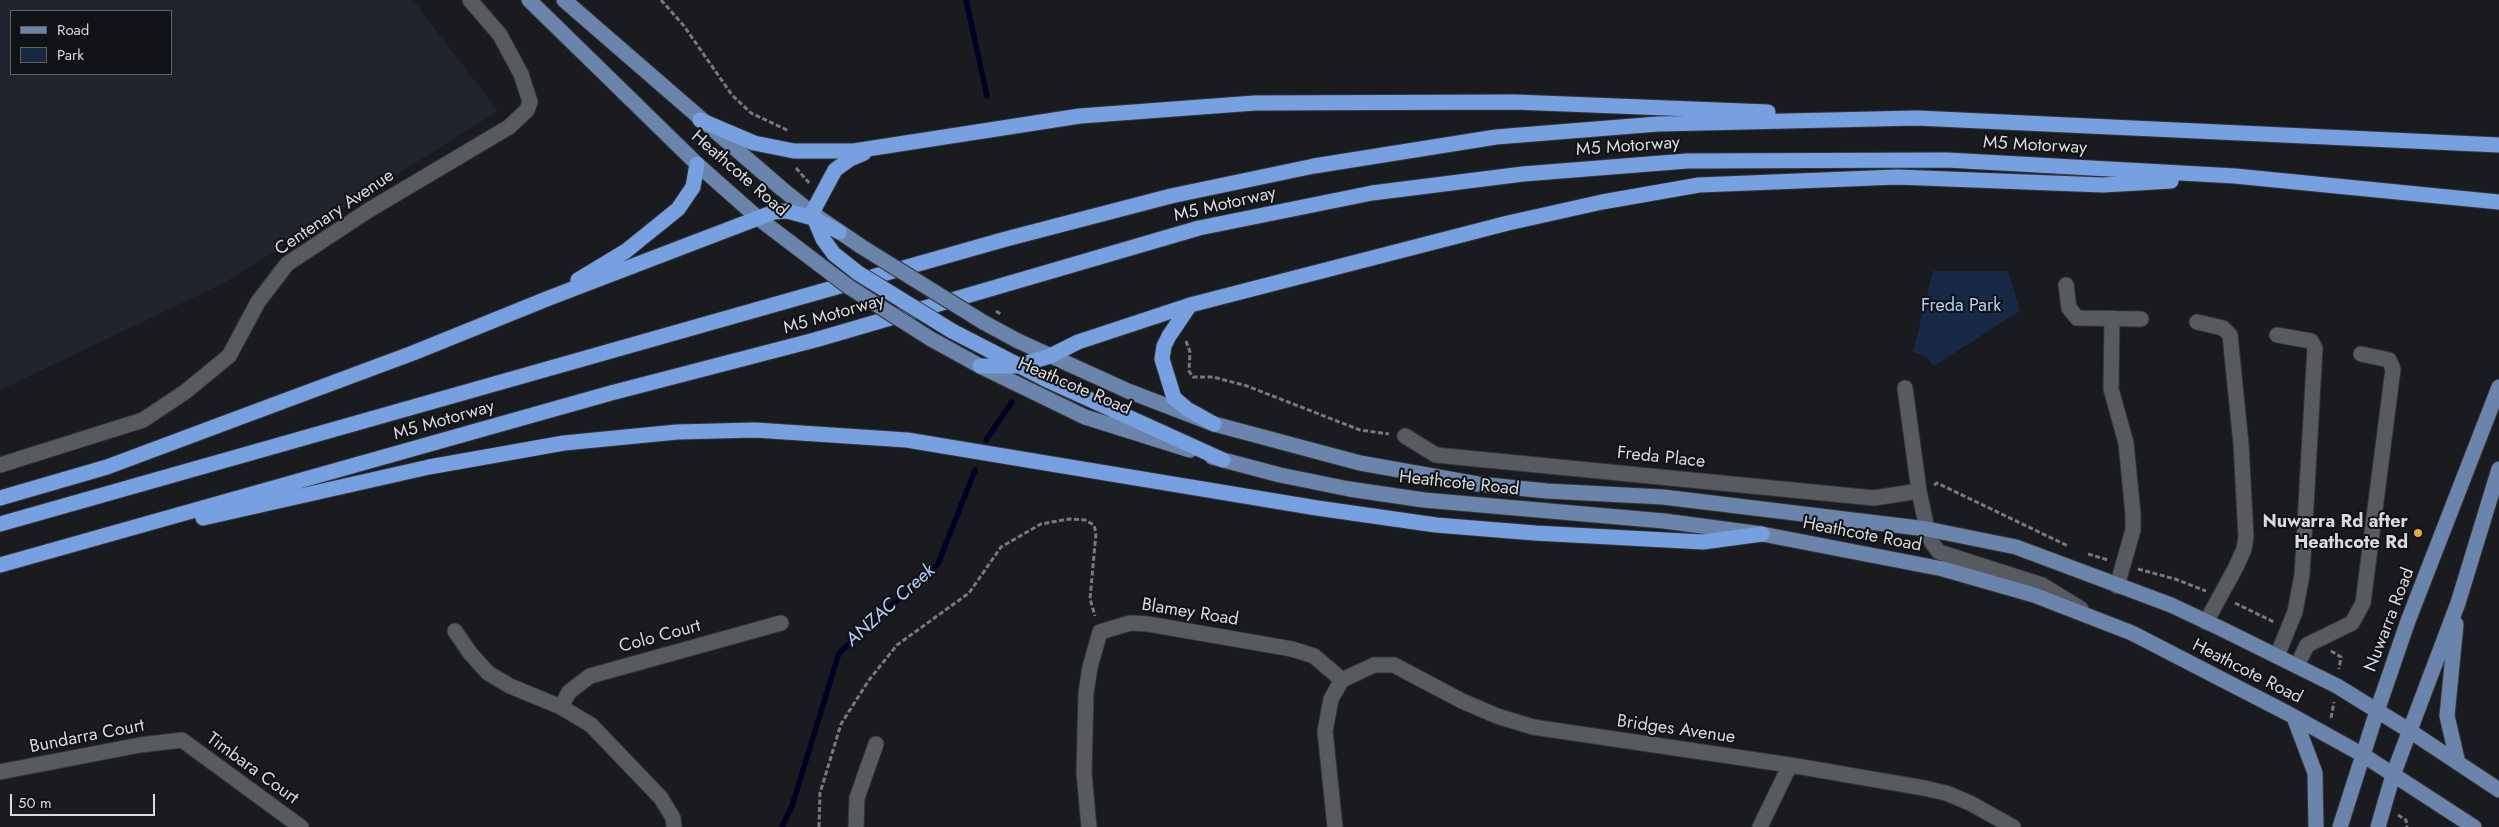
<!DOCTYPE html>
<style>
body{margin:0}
#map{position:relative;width:2499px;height:827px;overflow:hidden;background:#191b1e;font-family:Jost,sans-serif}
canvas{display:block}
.legend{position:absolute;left:10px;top:10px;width:162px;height:65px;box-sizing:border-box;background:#101215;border:1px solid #606265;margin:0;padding:6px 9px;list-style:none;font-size:15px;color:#d8dadc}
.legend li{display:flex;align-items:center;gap:10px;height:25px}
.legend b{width:25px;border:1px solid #606265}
.scale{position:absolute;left:10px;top:794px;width:145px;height:22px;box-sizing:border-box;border:2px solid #d8dadc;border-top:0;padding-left:6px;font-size:15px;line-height:18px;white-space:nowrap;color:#d8dadc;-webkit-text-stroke:4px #101215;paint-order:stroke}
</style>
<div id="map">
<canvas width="2499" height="827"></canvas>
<ul class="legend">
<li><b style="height:6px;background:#6a84ab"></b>Road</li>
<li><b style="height:14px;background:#172944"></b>Park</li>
</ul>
<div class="scale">50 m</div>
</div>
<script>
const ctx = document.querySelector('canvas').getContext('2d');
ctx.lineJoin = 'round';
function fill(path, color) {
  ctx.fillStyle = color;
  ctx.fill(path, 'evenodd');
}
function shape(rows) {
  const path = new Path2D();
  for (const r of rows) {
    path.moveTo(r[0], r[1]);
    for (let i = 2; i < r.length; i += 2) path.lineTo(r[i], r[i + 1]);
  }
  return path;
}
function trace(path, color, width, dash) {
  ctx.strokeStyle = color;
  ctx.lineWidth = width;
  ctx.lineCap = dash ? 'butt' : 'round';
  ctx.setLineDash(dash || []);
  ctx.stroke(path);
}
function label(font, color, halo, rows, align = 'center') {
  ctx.font = font + ' Jost,sans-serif';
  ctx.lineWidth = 4;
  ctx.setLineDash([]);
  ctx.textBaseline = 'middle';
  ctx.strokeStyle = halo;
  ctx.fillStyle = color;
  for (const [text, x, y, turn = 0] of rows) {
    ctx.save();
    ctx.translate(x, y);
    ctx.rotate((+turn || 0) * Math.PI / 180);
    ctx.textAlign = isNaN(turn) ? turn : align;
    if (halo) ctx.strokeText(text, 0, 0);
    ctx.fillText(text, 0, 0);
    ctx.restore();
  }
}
fill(shape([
 [0,0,413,0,498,111,224,283,0,390],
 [11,11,171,11,171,74,11,74]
]), '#20252d');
fill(shape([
 [1933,271,2008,271,2020,311,1934,366,1926,357,1913,352]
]), '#172944');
trace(shape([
 [966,0,987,96],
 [986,440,1012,402],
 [782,827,792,806,839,653,938,564,975,470]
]), '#000125', 5.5);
const minor = shape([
 [2066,285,2069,308,2077,318,2141,319],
 [2112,318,2111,389,2126,443,2133,514,2133,530,2117,586],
 [2197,322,2223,328,2230,335,2241,444,2246,537,2244,549,2236,567,2206,622],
 [1905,388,1919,491,1927,529,1932,543,1939,552,2042,585,2081,609],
 [1405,436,1436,455,1874,498,1919,491],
 [0,465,143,420,185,392,229,356,258,302,287,264,369,210,509,127,527,110,530,102,521,74,500,35,470,0],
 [455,631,470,653,488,673,510,686,561,707,591,725,661,798,673,818,674,827],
 [2277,656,2295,612,2302,575,2315,348,2311,341,2277,335],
 [2297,666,2307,645,2352,623,2363,603,2393,369,2389,360,2361,354],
 [1342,680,1374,665,1394,665,1462,701,1497,716,1533,727,1790,765,1924,788,1946,793,1970,803,2013,827],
 [561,707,569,692,590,676,781,623],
 [0,772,140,745,182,740,301,827],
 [856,827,857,798,876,744],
 [1089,827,1084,773,1086,693,1090,667,1100,632,1130,623,1148,624,1292,649,1314,656,1342,680],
 [1335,827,1325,731,1331,699,1342,680],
 [1760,827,1790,765]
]);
const major = shape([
 [529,0,697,164,758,218,812,259],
 [564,0,782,189,812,213,862,247],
 [983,322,1018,341,1128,391,1214,424,1360,463,1478,484,1547,491,1663,497,1927,529,2016,547,2171,605,2224,630,2337,686,2410,731,2499,790],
 [931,339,980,366,1085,417,1190,450],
 [1212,457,1280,475,1349,489,1424,500,1664,521,1762,534,1943,569,2034,595,2132,633,2289,714,2363,755,2474,827],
 [2456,624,2447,716,2458,763],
 [2294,717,2315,773,2316,827],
 [2340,827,2377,711,2408,621,2499,387],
 [2378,827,2393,775,2458,603,2499,469]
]);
const highway = shape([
 [700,120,754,143,794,151,854,151,1080,116,1255,103,1515,102,1768,112],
 [834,254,823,239,812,213,835,170,850,159,864,153],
 [578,280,626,251,678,209,693,187,697,164],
 [1190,305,1169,336,1164,346,1162,359,1174,398,1187,409,1214,424],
 [952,331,1049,381,1223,460],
 [980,366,1017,366,1050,356,1078,342,1190,305,1508,223,1602,202,1699,185,1897,177,2103,185,2171,181],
 [0,498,107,467,241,417,413,353,549,298,774,212,787,211,813,218,839,232],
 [203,518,429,467,564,443,677,432,755,430,907,440,1317,508,1436,525,1535,533,1703,542,1762,534],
 [0,524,1006,239,1171,196,1314,166,1496,137,1658,124,1917,118,2499,145],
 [0,565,611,393,815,340,1199,228,1372,193,1523,174,1687,161,1947,160,2235,176,2499,202]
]);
trace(minor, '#333537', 17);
trace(major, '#333537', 17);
trace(highway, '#333537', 17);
trace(shape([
 [661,0,684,26,732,95,751,113,789,131],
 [796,168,810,184],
 [1186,341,1190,352,1189,371,1193,377,1213,377,1247,386,1360,430,1389,434],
 [1934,485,1937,483,2068,546],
 [2088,554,2108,560],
 [2138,569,2175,579,2206,591],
 [2235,603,2274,622],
 [2331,651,2341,657,2339,669],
 [2331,718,2334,702],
 [2398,815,2406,820,2407,827],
 [819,827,820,793,841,724,869,680,897,645,969,593,1001,547,1041,524,1069,519,1085,520,1094,525,1096,533,1090,599,1095,616]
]), '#77797b', 3, [5, 2.5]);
trace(minor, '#575a5e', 15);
trace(major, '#6a84ab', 15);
trace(highway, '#76a0df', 15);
const majorBridge = shape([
 [862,247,983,322],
 [812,259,849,287,931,339]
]);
const highwayBridge = shape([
 [834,254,858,273,952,331]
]);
trace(majorBridge, '#333537', 17, []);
trace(highwayBridge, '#333537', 17, []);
trace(shape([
 [996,311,1002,315]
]), '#77797b', 3, [5, 2.5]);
trace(majorBridge, '#6a84ab', 15);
trace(highwayBridge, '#76a0df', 15);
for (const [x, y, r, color] of [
 [2418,533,5,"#e8ab37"]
]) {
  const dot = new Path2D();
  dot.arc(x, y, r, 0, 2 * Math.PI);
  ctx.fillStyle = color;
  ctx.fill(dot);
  trace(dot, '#101215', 2);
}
label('18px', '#d8dadc', '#101215', [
 ["M5 Motorway",2035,146,3],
 ["M5 Motorway",1628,147,-4],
 ["Heathcote Road",739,174,41],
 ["M5 Motorway",1225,205,-13],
 ["Centenary Avenue",335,213,-34],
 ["M5 Motorway",834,315,-16],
 ["Heathcote Road",1074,387,23],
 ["M5 Motorway",444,421,-16],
 ["Freda Place",1661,458,6],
 ["Heathcote Road",1459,484,6],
 ["Heathcote Road",1862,535,11],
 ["Blamey Road",1190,613,9],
 ["Nuwarra Road",2390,620,-69],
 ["Colo Court",660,637,-15],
 ["Heathcote Road",2247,672,27],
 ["Bridges Avenue",1676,730,8],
 ["Bundarra Court",87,737,-11],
 ["Timbara Court",252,769,36]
]);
label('18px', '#b0cef8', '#101215', [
 ["Freda Park",1961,307]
]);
label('bold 18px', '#d8dadc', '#101215', [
 ["Nuwarra Rd after",2408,523],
 ["Heathcote Rd",2408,544]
], 'right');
label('italic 19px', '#b3d0fb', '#101215', [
 ["ANZAC Creek",891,606,-42]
]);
</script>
